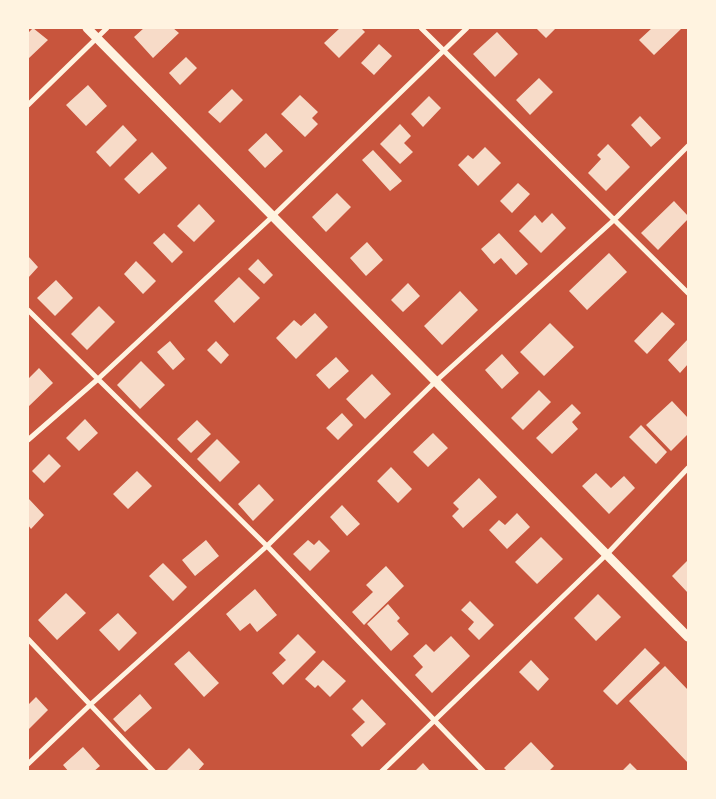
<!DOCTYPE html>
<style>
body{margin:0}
#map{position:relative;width:716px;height:799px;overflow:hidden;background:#c8553d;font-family:"Golos Text",sans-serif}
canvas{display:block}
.frame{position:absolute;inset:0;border:29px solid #fff3e0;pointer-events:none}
</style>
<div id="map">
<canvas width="716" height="799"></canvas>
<div class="frame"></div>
</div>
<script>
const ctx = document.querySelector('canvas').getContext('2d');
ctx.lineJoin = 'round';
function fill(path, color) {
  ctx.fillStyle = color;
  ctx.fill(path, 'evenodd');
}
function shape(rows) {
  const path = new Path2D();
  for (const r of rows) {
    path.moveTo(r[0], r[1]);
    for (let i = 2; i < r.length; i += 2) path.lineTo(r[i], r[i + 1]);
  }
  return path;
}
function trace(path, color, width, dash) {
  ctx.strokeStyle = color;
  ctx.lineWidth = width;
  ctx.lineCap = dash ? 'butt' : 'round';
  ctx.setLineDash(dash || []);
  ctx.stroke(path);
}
fill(shape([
 [33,28,48,40,28,59,28,33],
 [144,28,173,28,179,33,153,58,134,37],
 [340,28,361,28,365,32,339,58,324,43],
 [536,28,556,28,546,38],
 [652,28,679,28,681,29,654,55,639,40],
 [497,32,518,54,495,77,473,54],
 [379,44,392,56,374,75,361,63],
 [186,57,197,68,180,85,169,73],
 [539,78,553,92,530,115,516,100],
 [88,85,107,106,86,126,66,105],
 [232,89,243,100,220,123,208,112],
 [300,95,318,112,312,118,318,124,305,137,281,114],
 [429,96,441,108,423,127,411,114],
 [640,116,661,138,651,147,631,125],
 [400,124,411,136,404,143,413,152,400,164,380,144],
 [123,125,137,140,110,167,96,152],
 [266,133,283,151,265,168,248,150],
 [608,144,630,167,606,191,588,173,601,159,597,155],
 [485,147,501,163,478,186,458,165,468,155,473,159],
 [373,150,402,181,390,191,362,160],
 [152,152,167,168,139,194,124,179],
 [518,183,530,194,512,213,500,201],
 [337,193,351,207,326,232,312,217],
 [674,201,688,216,688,219,658,250,641,233],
 [199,204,215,221,194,242,177,226],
 [552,213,566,228,541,253,519,231,535,215,542,223],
 [164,233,183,252,172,263,153,243],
 [499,233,528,264,516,275,501,258,494,264,481,249],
 [367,242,383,260,366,276,350,258],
 [609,253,627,272,587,310,569,291],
 [28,256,38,267,28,278],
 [258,259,273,275,264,284,248,269],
 [136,261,156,281,143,294,124,274],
 [239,277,260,298,234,323,214,301],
 [56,280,73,298,55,316,37,298],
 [408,283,420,296,403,312,391,300],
 [460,291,478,310,442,345,424,326],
 [99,306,115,322,87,350,71,334],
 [662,312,675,324,647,354,634,341],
 [315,313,328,327,296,359,276,338,294,320,301,326],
 [550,323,574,347,544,376,520,352],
 [688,339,688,364,680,373,668,360],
 [170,341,185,359,173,370,157,352],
 [216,341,229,355,221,364,207,350],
 [502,354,519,373,502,389,485,370],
 [336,357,349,371,329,389,316,375],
 [141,361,165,385,140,409,117,385],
 [39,368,53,383,28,407,28,379],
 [372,374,391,394,365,419,346,399],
 [539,390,551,402,523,430,511,418],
 [672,401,688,418,688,434,671,451,646,425],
 [572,404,581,413,572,422,578,429,552,454,536,438],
 [342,413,353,425,338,440,326,428],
 [85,419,98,433,79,451,66,438],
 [197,420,211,434,191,453,177,439],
 [641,425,667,452,656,464,629,437],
 [433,433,448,448,428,467,413,452],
 [217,439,240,462,220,482,197,459],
 [49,454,61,466,44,483,32,471],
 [391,467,412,489,398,503,377,481],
 [137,471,152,486,128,509,113,494],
 [596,473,611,488,624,476,635,488,609,514,582,486],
 [479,478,497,497,463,528,452,516,459,509,453,503],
 [259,484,274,500,253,521,238,504],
 [28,498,44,515,31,529,28,525],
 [342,505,360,524,347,536,330,517],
 [517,513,530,527,507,549,489,530,499,520,505,525],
 [541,537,563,559,537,584,515,562],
 [206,540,219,556,195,576,182,560],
 [308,540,314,545,319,540,330,551,310,571,293,554],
 [688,560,688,593,672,576],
 [163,563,187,587,173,601,149,576],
 [386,566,404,586,364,625,352,612,373,592,366,585],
 [255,589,277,615,257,632,250,623,240,631,226,614],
 [66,593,86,613,57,640,38,620],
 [598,594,621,617,596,641,574,618],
 [470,601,494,625,479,640,468,629,474,622,461,610],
 [388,604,400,618,397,621,409,634,391,651,367,624],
 [118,613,137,633,119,651,99,630],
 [298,634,316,652,283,685,272,673,286,660,279,653],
 [451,636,470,656,432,693,415,675,423,667,413,656,426,644,434,652],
 [645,648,660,663,617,705,603,691],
 [189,651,219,683,204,697,174,664],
 [323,660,346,681,330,697,318,685,315,688,305,679],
 [531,660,549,679,538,691,519,672],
 [665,666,688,690,688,763,629,701],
 [140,694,152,708,125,732,113,719],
 [36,697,48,710,28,730,28,705],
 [362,699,386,724,362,747,351,735,365,722,352,709],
 [531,742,554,766,548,772,508,772,504,768],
 [83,747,100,766,93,772,69,772,63,765],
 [189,748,204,764,197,772,168,772,167,770],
 [423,763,431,772,414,772],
 [630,763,639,772,621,772]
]), '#f7dbc8');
trace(shape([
 [421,28,688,293],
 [28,105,107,28],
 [28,310,267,546,484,772],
 [28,440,98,379,273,216,467,28],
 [28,639,154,772],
 [28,764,91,704,267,546,437,380,615,219,688,146],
 [381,772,608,553,688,468]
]), '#fff3e0', 5);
trace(shape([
 [87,28,688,637]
]), '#fff3e0', 9);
</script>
